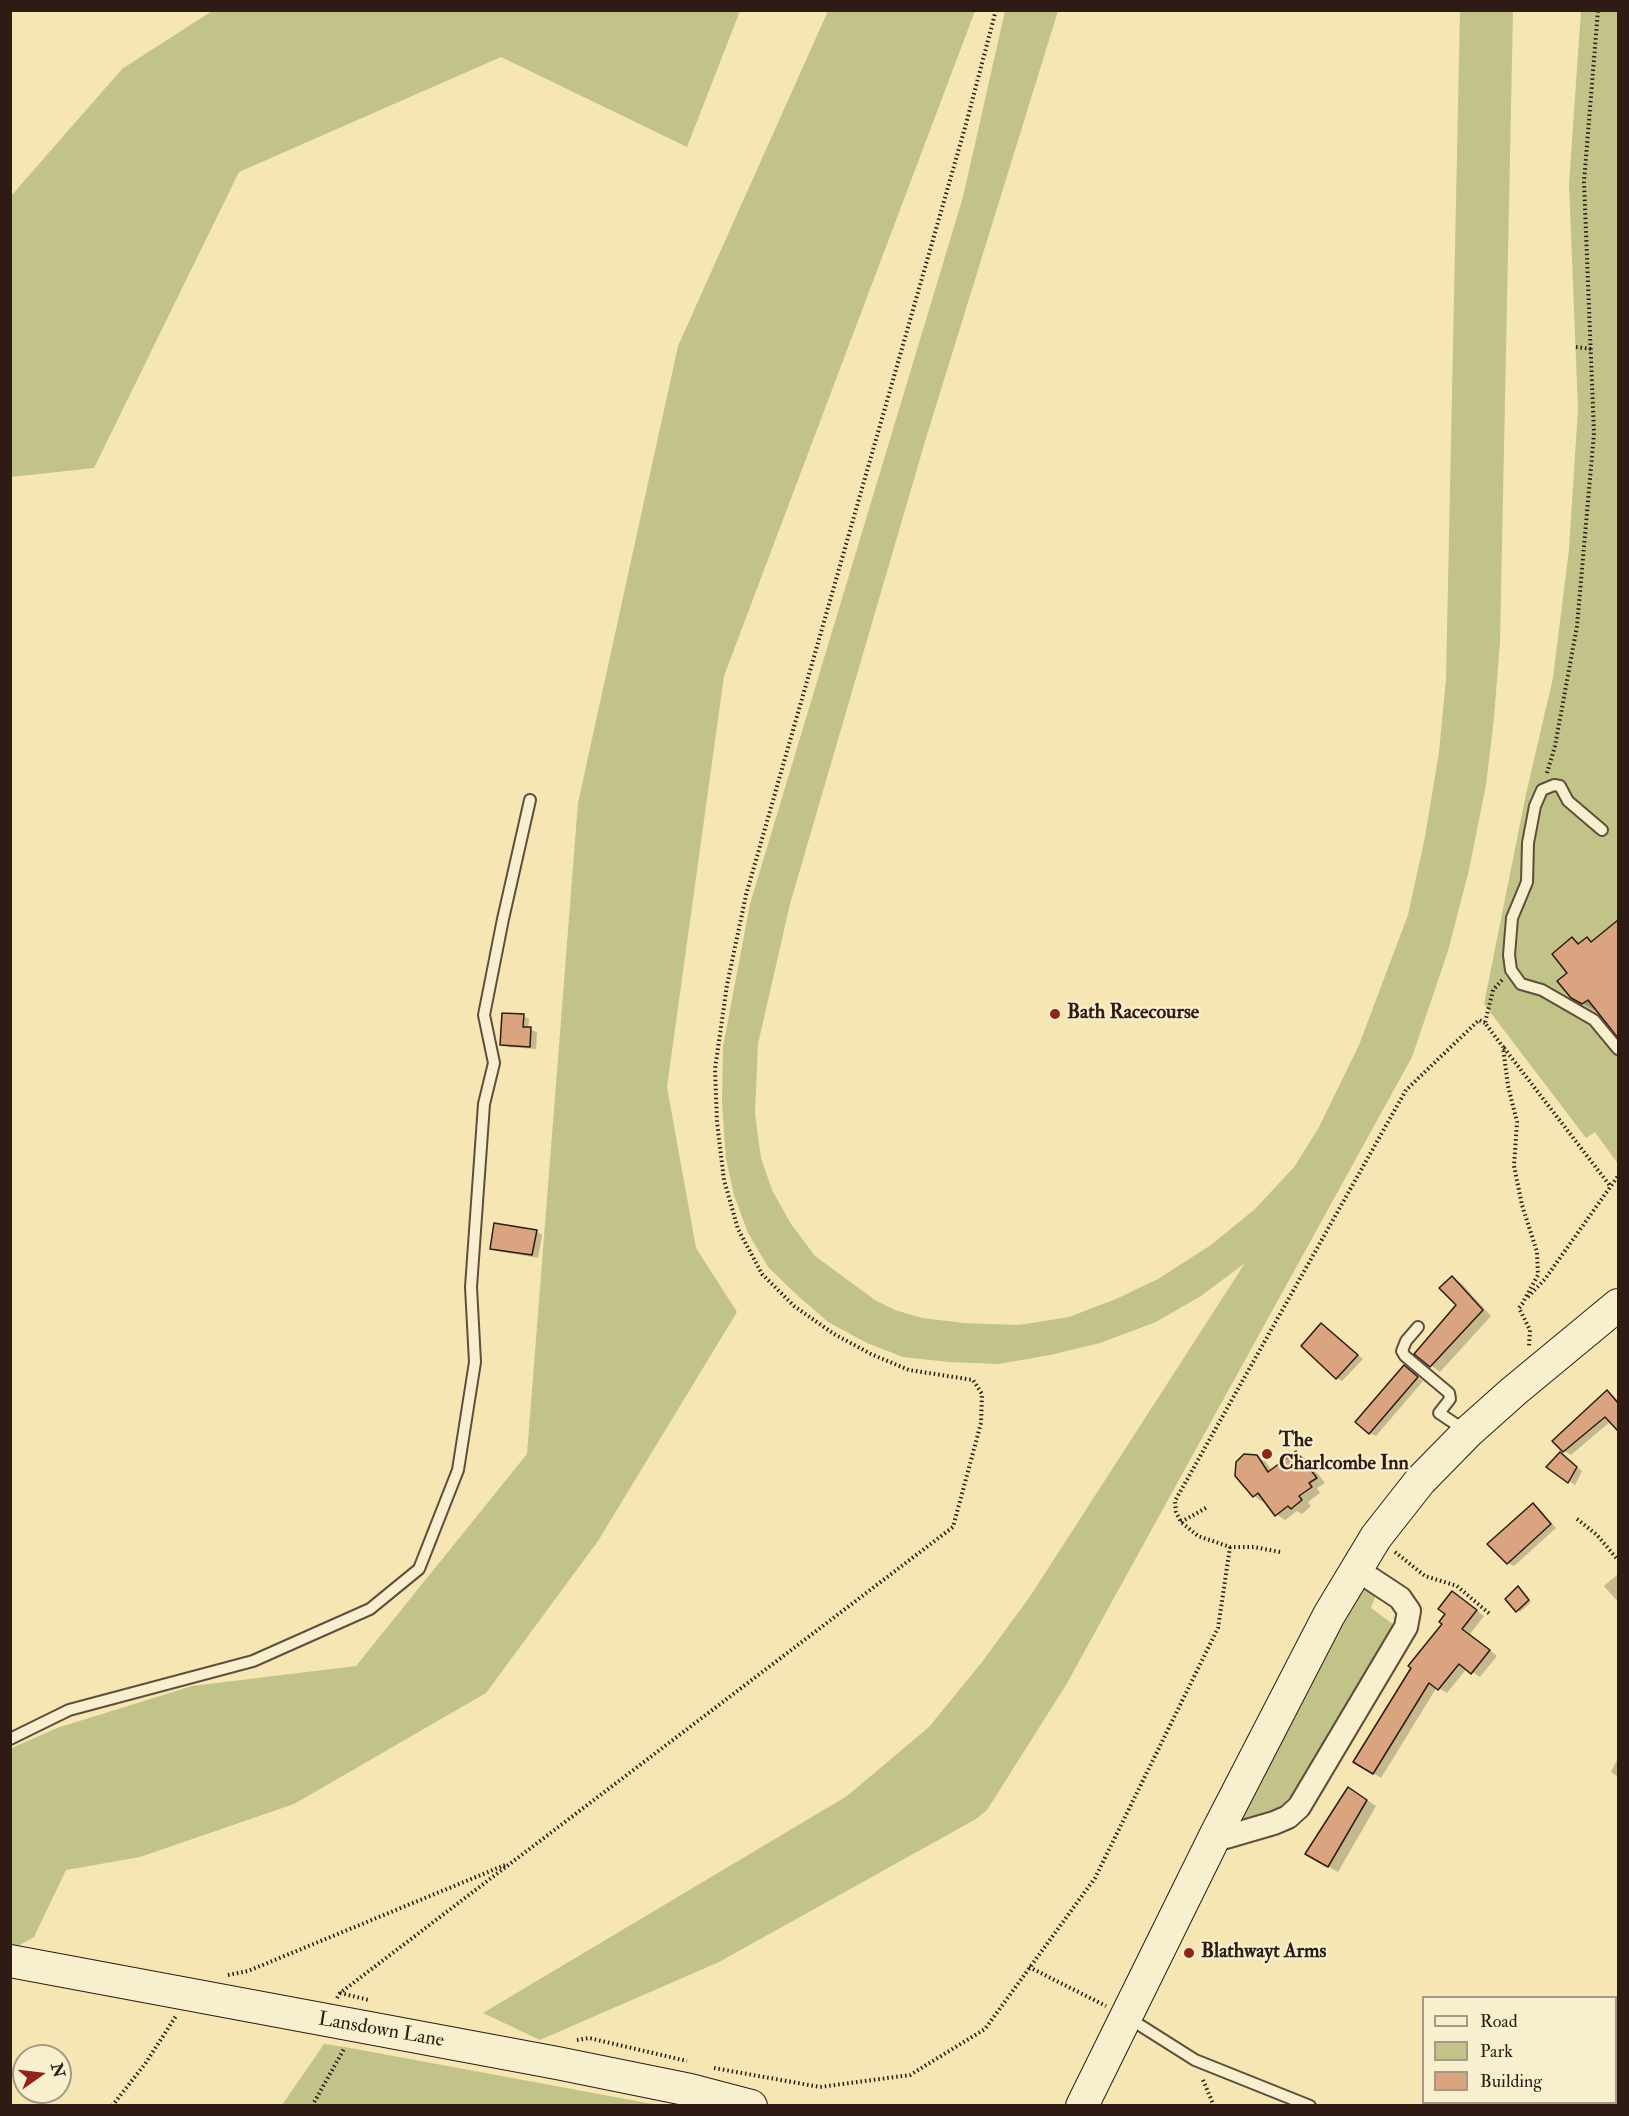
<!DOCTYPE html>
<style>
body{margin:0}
#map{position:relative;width:1629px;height:2116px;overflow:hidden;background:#f5e6b3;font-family:"IM FELL Double Pica",serif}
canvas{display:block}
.frame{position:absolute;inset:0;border:12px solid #2d1b14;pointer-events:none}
.legend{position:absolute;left:1422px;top:1996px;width:195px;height:108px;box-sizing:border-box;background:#f8efce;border:2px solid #a79a84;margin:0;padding:8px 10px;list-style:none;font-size:18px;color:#2d1b14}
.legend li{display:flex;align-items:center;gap:12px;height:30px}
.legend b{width:30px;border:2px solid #a79a84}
.north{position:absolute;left:12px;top:2044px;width:60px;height:60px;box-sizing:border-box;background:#f8efce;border:2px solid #a79a84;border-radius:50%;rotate:76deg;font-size:16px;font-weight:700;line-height:24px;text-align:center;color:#2d1b14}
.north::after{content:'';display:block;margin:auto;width:21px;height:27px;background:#8f2418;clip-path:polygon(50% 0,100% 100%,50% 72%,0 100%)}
</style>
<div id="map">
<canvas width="1629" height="2116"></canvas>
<div class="frame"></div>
<ul class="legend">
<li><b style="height:8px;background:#f8efce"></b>Road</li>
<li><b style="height:16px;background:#c1c389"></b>Park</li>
<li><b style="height:16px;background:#daa481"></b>Building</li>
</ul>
<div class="north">N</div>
</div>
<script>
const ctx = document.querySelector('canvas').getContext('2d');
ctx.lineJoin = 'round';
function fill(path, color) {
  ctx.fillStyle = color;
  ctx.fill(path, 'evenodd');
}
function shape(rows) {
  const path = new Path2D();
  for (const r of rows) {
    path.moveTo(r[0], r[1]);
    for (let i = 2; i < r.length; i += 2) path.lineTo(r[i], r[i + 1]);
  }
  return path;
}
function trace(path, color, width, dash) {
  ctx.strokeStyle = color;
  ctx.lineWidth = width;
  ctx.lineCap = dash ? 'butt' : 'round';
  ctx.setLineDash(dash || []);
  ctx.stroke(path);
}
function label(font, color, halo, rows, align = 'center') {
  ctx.font = font + ' "IM FELL Double Pica",serif';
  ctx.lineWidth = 4.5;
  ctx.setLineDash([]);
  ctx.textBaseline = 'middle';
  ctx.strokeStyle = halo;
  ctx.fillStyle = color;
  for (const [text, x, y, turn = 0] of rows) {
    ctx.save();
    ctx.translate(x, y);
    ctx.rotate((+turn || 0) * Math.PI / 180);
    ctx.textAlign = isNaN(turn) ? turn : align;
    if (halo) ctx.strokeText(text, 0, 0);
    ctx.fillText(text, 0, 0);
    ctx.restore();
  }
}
fill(shape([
 [212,11,212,10,740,11,687,147,501,57,239,172,94,468,11,477,11,196,122,69],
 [828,11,975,11,724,676,667,1087,696,1248,737,1312,598,1541,486,1693,294,1804,140,1857,66,1870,34,1937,11,1950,10,1751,14,1747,57,1728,192,1686,356,1666,527,1454,578,803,678,346],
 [1005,11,1058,11,926,438,790,904,758,1044,755,1114,761,1158,772,1190,791,1224,815,1256,875,1300,895,1310,922,1318,964,1323,1019,1325,1069,1317,1116,1299,1158,1279,1211,1245,1255,1209,1295,1166,1319,1127,1359,1045,1408,915,1425,837,1439,752,1446,679,1460,11,1513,11,1500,642,1494,718,1486,785,1469,870,1448,951,1412,1057,1066,1685,987,1810,976,1819,719,1962,540,2040,483,2013,847,1796,929,1727,982,1662,1031,1595,1245,1263,1201,1296,1156,1322,1100,1343,1050,1355,999,1364,949,1362,903,1357,867,1343,828,1322,798,1296,768,1267,748,1233,734,1195,726,1159,722,1103,723,1047,750,904,963,197],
 [1581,11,1618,11,1618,1164,1595,1132,1586,1138,1484,1004,1526,794,1553,678,1569,550,1578,409,1569,184],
 [1362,1582,1377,1592,1371,1608,1393,1624,1297,1797,1284,1811,1232,1826],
 [324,2044,345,2047,658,2105,282,2105]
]), '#c1c389');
fill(shape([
 [1617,923,1618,924,1618,1036,1597,1010,1596,1011,1572,997,1569,973,1573,939,1581,944,1587,939,1593,942],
 [523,1016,529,1019,528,1029,537,1032,536,1049,508,1047,502,1044],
 [536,1231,542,1235,538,1258,497,1251,491,1248],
 [1452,1278,1461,1283,1491,1316,1440,1372,1416,1354,1458,1305],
 [1322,1325,1363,1359,1342,1381,1337,1378],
 [1405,1367,1423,1381,1376,1436,1370,1433],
 [1608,1391,1618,1400,1618,1429,1611,1421,1571,1455,1564,1451],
 [1296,1453,1306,1459,1325,1483,1317,1488,1320,1493,1308,1502,1311,1506,1302,1514,1297,1511,1285,1520,1276,1514,1265,1500,1263,1502,1254,1496,1256,1457,1266,1462,1272,1471],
 [1560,1454,1582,1471,1575,1485,1548,1466],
 [1533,1505,1539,1508,1556,1528,1514,1566,1508,1563],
 [1618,1574,1618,1602,1604,1586],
 [1518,1588,1531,1602,1520,1612,1507,1599],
 [1460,1597,1484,1616,1470,1634,1497,1656,1480,1677,1467,1668,1447,1693,1437,1687,1381,1778,1355,1761],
 [1618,1758,1618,1777,1611,1772],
 [1358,1794,1376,1806,1338,1872,1307,1854]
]), '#0003');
const building = shape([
 [1618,920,1618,1038,1588,1000,1582,1004,1571,998,1557,981,1567,973,1552,954,1572,937,1578,944,1587,937,1591,942,1618,920],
 [502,1013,524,1014,523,1027,531,1027,530,1047,500,1045,502,1013],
 [494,1223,537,1230,532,1255,490,1249,494,1223],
 [1452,1276,1483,1310,1430,1367,1414,1354,1456,1305,1439,1288,1452,1276],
 [1321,1323,1358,1355,1336,1379,1301,1346,1321,1323],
 [1404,1365,1418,1377,1369,1434,1355,1422,1404,1365],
 [1607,1390,1618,1403,1618,1431,1605,1417,1563,1452,1552,1441,1607,1390],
 [1296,1451,1317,1478,1309,1483,1312,1487,1299,1496,1302,1500,1291,1509,1288,1506,1275,1516,1258,1493,1253,1497,1235,1476,1236,1462,1244,1454,1257,1455,1268,1472,1296,1451],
 [1560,1452,1577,1467,1568,1483,1546,1467,1560,1452],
 [1533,1503,1551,1524,1507,1564,1487,1544,1533,1503],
 [1518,1586,1529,1600,1516,1612,1505,1599,1518,1586],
 [1452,1591,1477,1610,1462,1629,1490,1650,1471,1674,1459,1664,1438,1690,1429,1683,1373,1774,1353,1762,1411,1668,1408,1666,1442,1624,1439,1622,1445,1614,1438,1609,1452,1591],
 [1348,1787,1367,1800,1328,1867,1305,1854,1348,1787]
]);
fill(building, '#daa481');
trace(building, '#2d1b14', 1.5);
const lane = shape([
 [1602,830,1568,801,1560,786,1554,785,1542,790,1535,806,1528,843,1527,882,1512,918,1509,955,1511,970,1521,984,1542,990,1594,1020,1618,1049],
 [1418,1327,1406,1341,1402,1351,1405,1356,1449,1393,1450,1399,1439,1413,1466,1431],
 [10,1739,69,1710,253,1661,370,1609,419,1569,458,1470,475,1362,471,1287,484,1104,494,1063,484,1015,503,919,530,800],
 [1127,2017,1195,2060,1310,2106]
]);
const street = shape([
 [1216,1834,1226,1837,1274,1823,1288,1817,1299,1807,1406,1627,1409,1611,1400,1598,1356,1569]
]);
const secondary = shape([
 [10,1961,557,2063,690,2090,751,2106],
 [1082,2106,1216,1834,1329,1615,1376,1537,1420,1481,1468,1432,1514,1391,1618,1305]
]);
trace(lane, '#5f4e3c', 14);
trace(street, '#5f4e3c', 26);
trace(secondary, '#2d1b14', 34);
trace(shape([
 [1576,347,1592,349],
 [1547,773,1555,746,1577,626,1594,433,1584,182,1598,10],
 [1502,980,1493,990,1485,1023,1503,1047,1508,1086,1517,1122,1514,1166,1522,1205,1537,1252,1538,1275,1522,1304],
 [1504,1048,1611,1187],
 [1528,1297,1545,1279,1618,1176],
 [1523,1303,1519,1308,1530,1330,1529,1346],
 [1577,1519,1597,1535,1618,1560],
 [1181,1522,1206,1508],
 [1280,1552,1254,1547,1230,1547,1198,1536,1181,1522,1176,1512,1175,1501,1406,1090,1479,1020,1485,1023],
 [1395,1552,1425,1576,1457,1586,1491,1615],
 [1029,1967,1106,2006],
 [228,1975,248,1971,505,1865],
 [340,1993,369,2000],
 [337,1998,340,1993,953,1527,981,1423,982,1394,973,1380,909,1370,871,1354,834,1334,794,1306,762,1274,738,1229,724,1180,717,1122,715,1069,727,985,746,895,966,124,996,10],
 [577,2040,589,2038,687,2061],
 [714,2068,820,2087,910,2075,985,2029,1095,1878,1218,1628,1230,1547],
 [1203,2080,1214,2106],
 [112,2106,145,2064,176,2016],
 [312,2106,344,2049]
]), '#2d1b14', 4, [1.5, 3]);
trace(lane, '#f8efce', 10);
trace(street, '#f8efce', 22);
trace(secondary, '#f8efce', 32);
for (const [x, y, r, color] of [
 [1055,1014,6,"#8f2418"],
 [1267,1454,6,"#8f2418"],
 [1189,1953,6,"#8f2418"]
]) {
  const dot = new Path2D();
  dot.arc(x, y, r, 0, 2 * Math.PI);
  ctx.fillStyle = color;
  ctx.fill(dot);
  trace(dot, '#f8efce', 2);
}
label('bold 20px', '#2d1b14', '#f8efce', [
 ["Bath Racecourse",1067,1014],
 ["The",1279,1442],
 ["Charlcombe Inn",1279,1465],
 ["Blathwayt Arms",1201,1953]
], 'left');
label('20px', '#2d1b14', '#f8efce', [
 ["Lansdown Lane",381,2031,10]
]);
</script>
